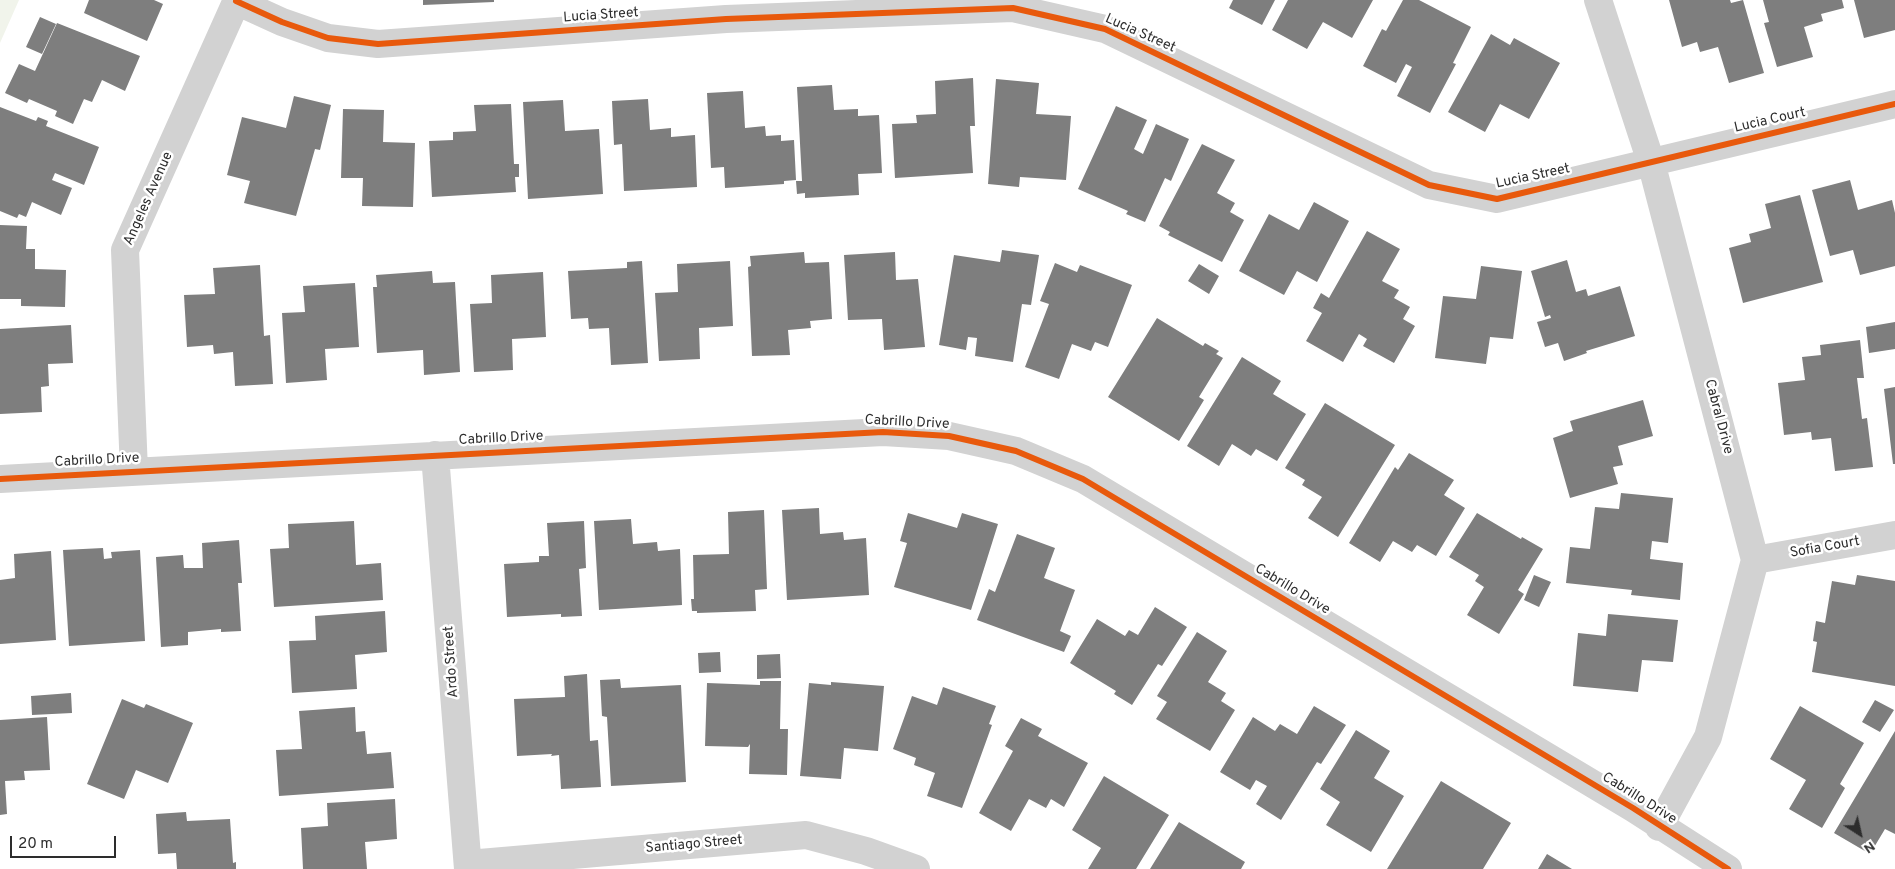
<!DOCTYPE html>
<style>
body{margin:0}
#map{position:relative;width:1895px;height:869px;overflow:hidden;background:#fff;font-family:Overpass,sans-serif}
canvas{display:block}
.north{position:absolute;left:1835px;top:809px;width:50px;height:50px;-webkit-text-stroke:4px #fff;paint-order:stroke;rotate:145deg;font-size:14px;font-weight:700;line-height:20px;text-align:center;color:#2d2d2d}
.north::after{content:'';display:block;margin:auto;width:18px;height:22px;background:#2d2d2d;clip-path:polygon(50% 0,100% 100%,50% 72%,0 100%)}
.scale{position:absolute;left:10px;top:836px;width:106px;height:22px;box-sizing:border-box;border:2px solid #2d2d2d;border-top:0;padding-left:6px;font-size:15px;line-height:18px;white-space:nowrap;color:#2d2d2d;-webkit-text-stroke:4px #fff;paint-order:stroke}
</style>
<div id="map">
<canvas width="1895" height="869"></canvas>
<div class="north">N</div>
<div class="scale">20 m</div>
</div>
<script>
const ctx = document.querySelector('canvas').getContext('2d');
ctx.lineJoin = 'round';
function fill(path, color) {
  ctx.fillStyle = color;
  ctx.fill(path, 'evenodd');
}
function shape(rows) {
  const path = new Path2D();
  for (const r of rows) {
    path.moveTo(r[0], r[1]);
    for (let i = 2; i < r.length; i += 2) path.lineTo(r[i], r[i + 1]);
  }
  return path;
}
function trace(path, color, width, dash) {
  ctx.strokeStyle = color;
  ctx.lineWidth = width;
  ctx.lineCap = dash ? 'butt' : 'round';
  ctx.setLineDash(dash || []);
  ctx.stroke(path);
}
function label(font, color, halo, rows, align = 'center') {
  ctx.font = font + ' Overpass,sans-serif';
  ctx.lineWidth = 5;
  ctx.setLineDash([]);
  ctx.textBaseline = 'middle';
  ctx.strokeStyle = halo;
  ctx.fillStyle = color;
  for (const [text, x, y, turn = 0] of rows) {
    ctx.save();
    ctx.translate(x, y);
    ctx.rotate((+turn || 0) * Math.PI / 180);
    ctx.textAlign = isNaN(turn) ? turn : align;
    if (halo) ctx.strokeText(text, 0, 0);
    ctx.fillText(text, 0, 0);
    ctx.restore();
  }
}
fill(shape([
 [0,0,19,0,0,43]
]), '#f1f4eb');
fill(shape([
 [89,0,154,0,163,4,147,41,84,13],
 [423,0,494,0,494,2,423,5],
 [1233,0,1275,0,1262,25,1229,8],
 [1288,0,1373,0,1352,38,1323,22,1307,49,1272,30],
 [1403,0,1419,0,1471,27,1453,63,1456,64,1430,113,1397,96,1412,67,1406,64,1396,83,1363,66,1382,29,1386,31],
 [1669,0,1730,0,1731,3,1743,0,1764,73,1729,83,1718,47,1700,52,1697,42,1682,47],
 [1763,0,1842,0,1844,8,1821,14,1823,21,1804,27,1813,57,1777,67,1764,23,1769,22],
 [1854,0,1895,0,1895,30,1864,38],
 [40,17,56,24,42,54,26,47],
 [57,23,140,56,125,91,102,80,92,102,84,99,73,124,55,116,57,111,29,99,27,103,5,93,19,64,35,71],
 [1491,34,1510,45,1514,38,1560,63,1529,119,1500,104,1485,132,1448,112],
 [973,78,975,126,970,126,973,173,895,178,892,124,917,123,916,115,936,114,935,81],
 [996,79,1039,83,1036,114,1071,116,1066,180,1020,177,1019,187,988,184],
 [832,85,834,110,858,109,858,116,879,115,882,173,858,174,859,195,805,198,805,193,797,194,796,181,802,181,797,87],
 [743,91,745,128,765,126,766,136,781,135,781,141,794,140,796,180,784,181,784,184,725,188,724,167,711,168,707,93],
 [294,96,331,105,320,150,315,149,296,216,244,203,250,181,227,175,242,117,286,128],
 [648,99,650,130,671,128,671,137,695,135,697,187,624,191,622,144,614,145,612,101],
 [563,100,565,131,599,129,603,194,528,199,523,102],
 [511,104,514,164,519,164,519,177,515,177,516,192,432,197,429,141,453,140,453,132,476,131,474,105],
 [1116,106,1147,120,1134,149,1143,154,1156,124,1189,139,1171,181,1165,178,1145,222,1126,214,1128,211,1078,189],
 [0,107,36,121,38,117,48,121,46,126,99,147,84,185,55,173,52,180,72,188,61,215,32,202,26,217,19,214,17,218,0,211],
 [343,109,384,110,383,142,415,143,413,207,362,206,363,178,341,178],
 [1202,144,1235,160,1217,193,1235,203,1230,212,1244,220,1222,262,1168,235,1170,232,1159,226],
 [1850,180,1858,210,1892,200,1895,213,1895,266,1860,275,1853,250,1830,256,1812,190],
 [1800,195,1823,282,1743,303,1729,248,1751,242,1749,234,1771,228,1765,204],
 [1314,202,1349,221,1317,282,1297,271,1284,295,1239,271,1269,214,1299,230],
 [0,225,27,226,26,249,35,249,35,269,66,270,65,307,21,306,21,299,0,299],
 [1367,231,1400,249,1382,281,1399,290,1394,298,1410,307,1403,319,1415,326,1394,363,1363,346,1367,339,1359,334,1343,362,1306,341,1322,313,1313,308,1321,293,1329,298],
 [1002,250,1039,255,1031,305,1022,304,1013,362,975,356,977,338,968,337,966,350,939,345,954,255,1000,262],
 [804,252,805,263,829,262,832,319,810,321,811,328,788,330,790,355,752,356,748,267,751,266,750,256],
 [895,252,896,280,918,279,925,347,884,350,882,319,848,320,844,255],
 [1567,260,1576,292,1586,289,1588,296,1620,286,1635,336,1586,351,1587,353,1564,361,1558,343,1545,347,1537,322,1551,318,1550,315,1545,317,1531,271],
 [642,261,648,363,611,365,609,328,589,329,588,318,571,319,568,271,627,268,627,262],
 [730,261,733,326,699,328,700,359,659,361,655,293,678,292,677,264],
 [1055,263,1077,272,1080,265,1132,285,1108,347,1095,342,1091,351,1072,344,1059,379,1025,367,1049,304,1040,301],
 [1199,264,1219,276,1209,294,1188,281],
 [260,265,264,336,270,335,273,384,235,386,233,352,214,354,213,345,187,347,184,295,215,294,213,268],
 [1481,266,1522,271,1513,339,1490,337,1486,364,1435,358,1443,296,1476,299],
 [432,271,433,283,455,282,460,372,424,375,423,350,377,353,373,287,377,287,376,275],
 [543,272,546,337,512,339,513,370,474,372,470,304,492,303,491,275],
 [355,283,359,347,325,349,327,380,286,383,282,313,305,312,303,286],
 [1157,318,1203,346,1205,343,1219,351,1216,354,1223,358,1199,397,1204,400,1179,441,1108,397],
 [1895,322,1895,349,1869,353,1866,327],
 [71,325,73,363,48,364,49,386,41,387,42,412,0,414,0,329],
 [1860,340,1864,378,1857,378,1862,419,1867,418,1873,467,1835,471,1831,438,1812,440,1811,432,1784,435,1778,383,1805,380,1802,357,1821,355,1820,345],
 [1242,357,1281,381,1273,394,1306,414,1277,461,1256,449,1251,456,1232,444,1219,466,1187,446],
 [1895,387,1895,464,1893,464,1884,389],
 [1643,400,1653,436,1618,446,1623,465,1613,467,1618,484,1570,498,1553,438,1573,431,1570,421],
 [1325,403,1395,445,1338,537,1308,518,1322,497,1302,485,1305,480,1285,468],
 [1409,453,1454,480,1444,495,1465,508,1436,556,1417,545,1412,552,1393,541,1380,562,1349,543,1395,467,1398,470],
 [1621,493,1673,498,1668,543,1652,541,1650,559,1683,563,1680,600,1631,595,1632,590,1566,583,1570,547,1590,549,1595,507,1619,509],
 [819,508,820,534,843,532,844,540,866,538,869,595,787,600,782,510],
 [764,510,767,589,755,590,756,611,697,613,697,611,692,611,691,599,694,599,693,555,729,554,728,512],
 [908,513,957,528,962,513,998,524,971,610,894,587,907,543,900,541],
 [1477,513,1521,539,1522,537,1543,549,1518,590,1524,594,1499,634,1467,615,1484,587,1475,581,1479,575,1449,557],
 [631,519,633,544,657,542,658,551,680,549,682,605,599,610,594,521],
 [354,521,356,565,381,563,383,600,274,607,270,549,289,548,288,524],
 [584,521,586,568,579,569,582,616,561,617,561,614,507,617,504,564,539,562,539,556,549,556,547,523],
 [1017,534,1055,548,1044,578,1075,590,1060,631,1071,636,1064,652,977,620,989,589,995,592],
 [239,540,242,583,238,583,241,631,221,632,221,629,188,632,188,645,161,647,156,557,183,555,184,568,203,568,202,543],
 [103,548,104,559,112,558,111,552,140,550,145,641,69,646,63,550],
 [51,551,56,640,0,644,0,580,15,578,14,554],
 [1534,575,1551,582,1539,607,1524,600],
 [1857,575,1895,581,1895,686,1812,672,1817,642,1813,641,1816,621,1825,623,1832,581,1855,585],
 [1155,607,1187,627,1162,666,1158,664,1132,705,1114,694,1116,691,1070,663,1097,619,1125,636,1129,630,1138,635],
 [385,611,387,652,355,655,357,689,292,693,289,641,316,640,315,616],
 [1608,614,1678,620,1673,662,1642,660,1638,692,1573,686,1578,633,1606,636],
 [1197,632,1227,651,1208,682,1226,693,1221,701,1235,710,1210,751,1156,719,1167,702,1157,696],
 [720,652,721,672,699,673,698,653],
 [780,654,781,678,757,679,757,655],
 [587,674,590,741,598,740,601,787,561,789,559,755,551,756,552,754,517,756,514,699,565,697,564,676],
 [620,679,621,688,681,685,686,782,611,786,607,717,602,716,600,680],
 [760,681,781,681,780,729,788,729,787,775,749,774,750,744,748,747,705,746,707,683,760,685],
 [831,682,884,686,878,751,844,748,841,779,800,776,809,683,831,685],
 [943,687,996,706,989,724,992,725,962,808,927,796,935,773,914,765,916,758,893,749,912,696,937,705],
 [71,693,72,713,32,715,31,696],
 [122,699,144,708,146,704,193,723,168,783,136,770,124,799,87,784],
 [1875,700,1894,710,1880,732,1862,722],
 [1314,706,1346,725,1321,764,1317,762,1281,820,1256,804,1267,786,1256,780,1250,790,1220,772,1253,717,1275,731,1280,724,1297,734],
 [1800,706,1864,743,1840,784,1845,788,1822,828,1789,809,1806,780,1770,759],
 [355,707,356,732,365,731,367,754,391,752,394,788,279,796,276,750,302,749,299,711],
 [47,717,50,770,24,771,25,780,5,781,7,814,0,815,0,720],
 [1021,718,1042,729,1038,736,1088,763,1064,807,1051,799,1046,808,1029,799,1011,831,979,813,1013,751,1005,746],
 [1356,730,1390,751,1374,778,1404,796,1371,852,1326,825,1340,802,1320,789],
 [1895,731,1895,834,1885,829,1870,854,1834,833],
 [1104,776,1169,815,1136,869,1088,869,1101,848,1072,830],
 [1441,781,1511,823,1483,869,1387,869],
 [395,799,397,839,365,842,367,869,303,869,301,828,328,826,327,803],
 [186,812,187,821,230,819,233,863,236,862,236,869,177,869,176,853,158,854,156,814],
 [1179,822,1245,862,1241,869,1150,869],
 [1547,854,1572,869,1538,869]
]), '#7e7e7e');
trace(shape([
 [1598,0,1651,162,1755,560,1708,737,1659,827],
 [236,1,282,22,328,38,378,44,726,19,1013,8,1105,29,1429,185,1497,199,1895,104],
 [435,455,468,869],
 [134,471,125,250,237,0],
 [0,479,883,432,949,436,1016,451,1083,479,1633,808,1728,869],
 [1755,560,1895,535],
 [468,864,806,835,866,851,916,869]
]), '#d2d2d2', 28);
trace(shape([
 [236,1,282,22,328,38,378,44,726,19,1013,8,1105,29,1429,185,1497,199,1895,104],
 [0,479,883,432,949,436,1016,451,1083,479,1633,808,1728,869]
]), '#e8590c', 6);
label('14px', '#2d2d2d', '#fff', [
 ["Lucia Street",601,16,-4],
 ["Lucia Street",1140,34,24],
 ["Lucia Court",1770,121,-13],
 ["Lucia Street",1533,177,-12],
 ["Angeles Avenue",149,199,-66],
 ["Cabral Drive",1718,417,75],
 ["Cabrillo Drive",907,423,3],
 ["Cabrillo Drive",501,439,-3],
 ["Cabrillo Drive",97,461,-3],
 ["Sofia Court",1825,548,-10],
 ["Cabrillo Drive",1292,590,31],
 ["Ardo Street",452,662,-94],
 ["Cabrillo Drive",1639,799,32],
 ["Santiago Street",694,845,-5]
]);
</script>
